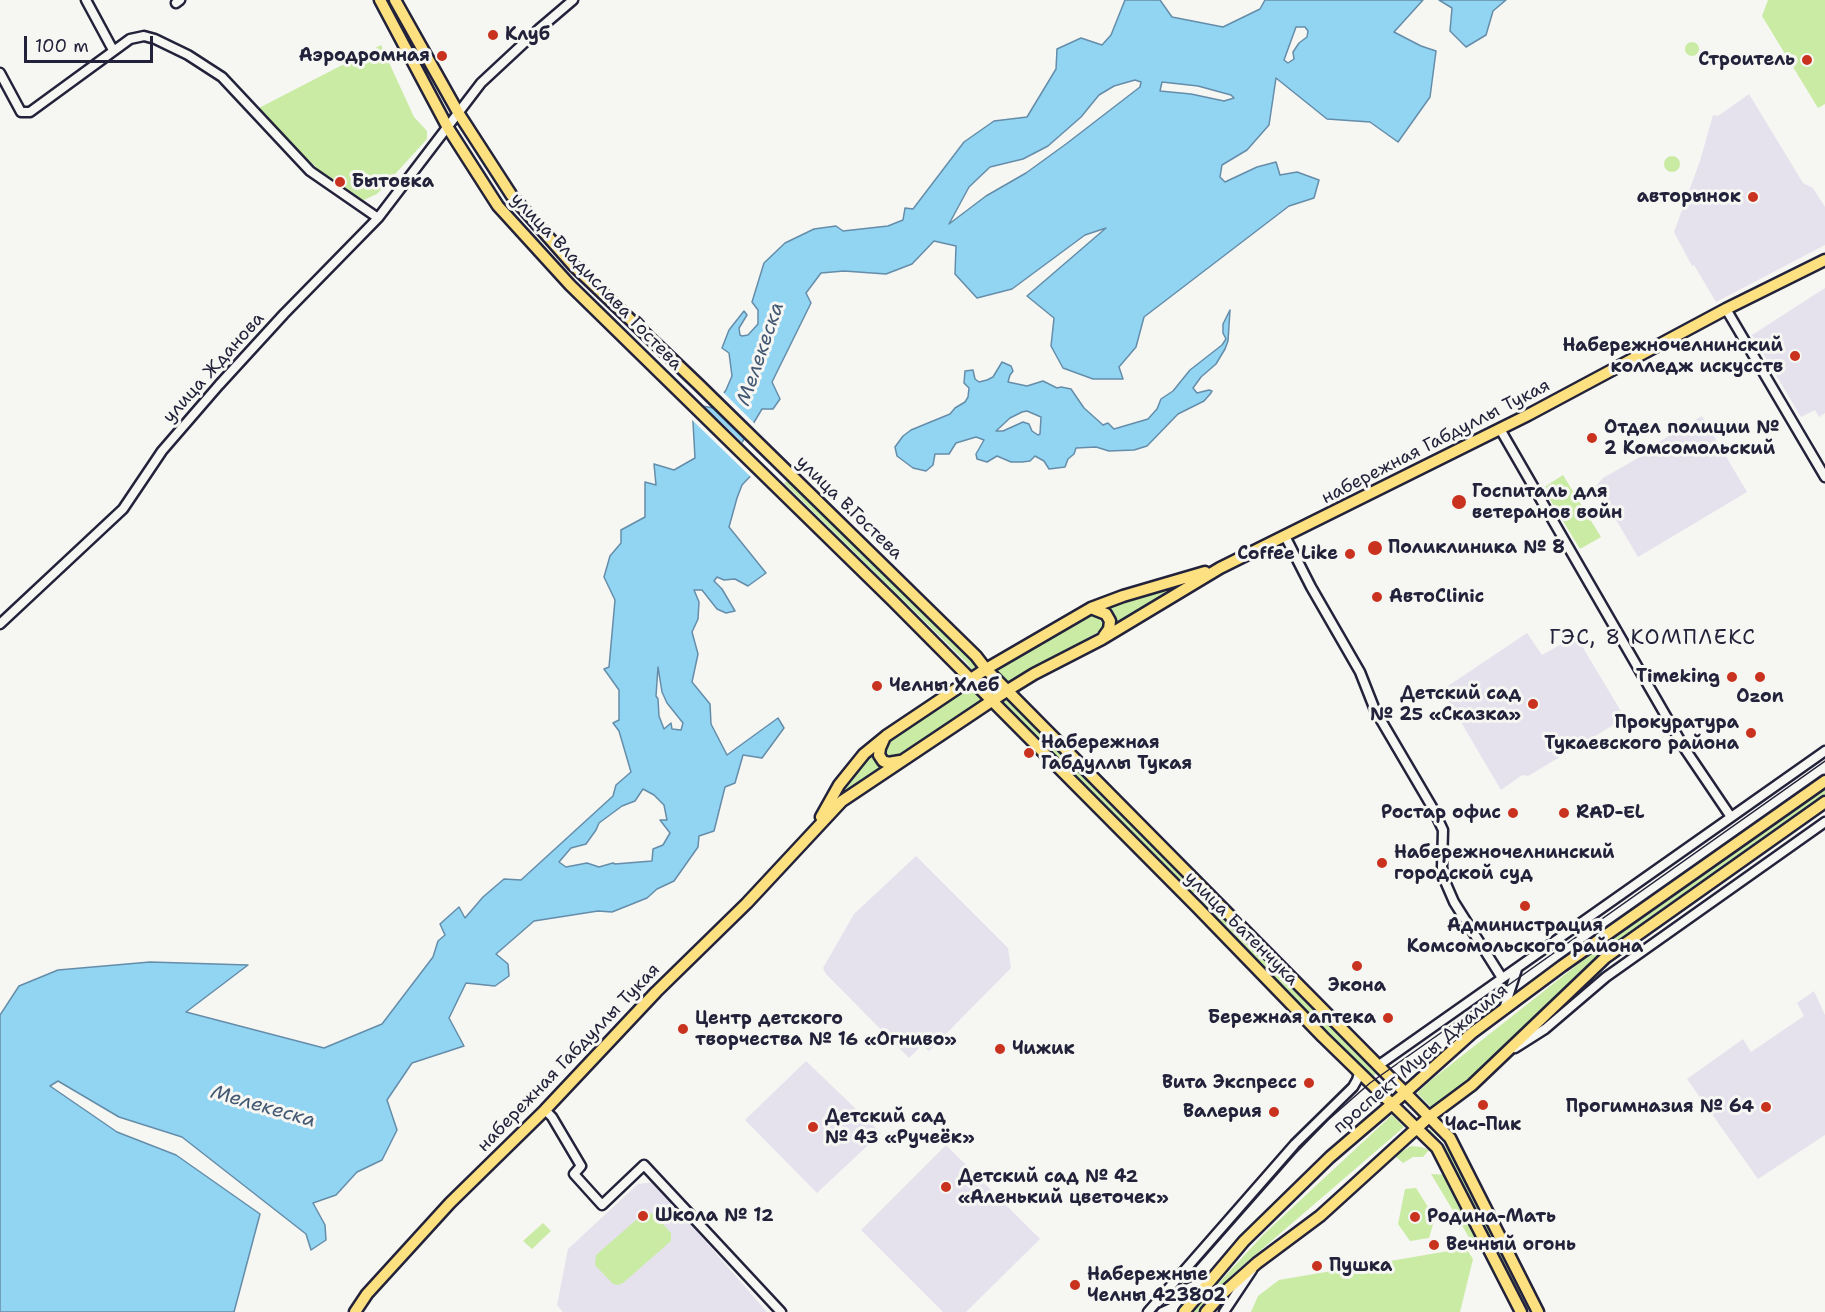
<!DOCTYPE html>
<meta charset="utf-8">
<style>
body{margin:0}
#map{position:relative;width:1825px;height:1312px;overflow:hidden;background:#f6f6f2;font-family:"Shantell Sans",sans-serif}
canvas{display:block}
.scale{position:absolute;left:24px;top:36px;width:129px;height:27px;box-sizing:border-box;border:3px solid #22223b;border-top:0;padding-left:8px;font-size:18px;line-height:21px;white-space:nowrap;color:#22223b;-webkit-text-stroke:4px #f6f6f2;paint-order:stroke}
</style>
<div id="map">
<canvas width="1825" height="1312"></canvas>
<div class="scale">100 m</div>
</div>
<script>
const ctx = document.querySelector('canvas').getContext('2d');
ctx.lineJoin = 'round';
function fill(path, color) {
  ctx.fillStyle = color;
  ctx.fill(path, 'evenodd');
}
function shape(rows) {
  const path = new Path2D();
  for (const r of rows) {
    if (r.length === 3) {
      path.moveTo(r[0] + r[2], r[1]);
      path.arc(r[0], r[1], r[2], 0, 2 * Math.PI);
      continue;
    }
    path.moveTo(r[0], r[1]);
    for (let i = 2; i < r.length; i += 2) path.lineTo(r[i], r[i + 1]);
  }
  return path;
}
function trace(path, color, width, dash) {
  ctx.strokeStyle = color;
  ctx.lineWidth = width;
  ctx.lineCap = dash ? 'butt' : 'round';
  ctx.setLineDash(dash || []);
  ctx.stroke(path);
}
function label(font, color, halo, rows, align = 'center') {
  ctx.font = font + ' "Shantell Sans",sans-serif';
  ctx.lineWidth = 6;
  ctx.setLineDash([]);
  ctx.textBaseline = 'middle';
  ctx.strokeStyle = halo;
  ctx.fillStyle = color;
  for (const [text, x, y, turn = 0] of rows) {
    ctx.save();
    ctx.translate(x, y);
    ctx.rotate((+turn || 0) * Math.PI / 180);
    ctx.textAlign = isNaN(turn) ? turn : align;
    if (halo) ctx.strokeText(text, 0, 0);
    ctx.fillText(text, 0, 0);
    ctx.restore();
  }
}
fill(shape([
 [1749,94,1803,183,1813,188,1825,207,1825,245,1716,302,1694,265,1692,266,1674,232,1700,161,1713,115,1718,116],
 [1825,288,1825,413,1819,417,1815,410,1801,417,1752,335],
 [1702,416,1747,492,1638,557,1596,486,1603,478,1645,454,1647,449],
 [1527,633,1542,655,1576,636,1625,718,1528,776,1522,775,1501,790,1442,690],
 [916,856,1008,948,1011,968,929,1051,922,1045,909,1058,826,974,823,968,854,914],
 [1814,991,1825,1015,1825,1135,1758,1179,1687,1079,1743,1039,1751,1052,1804,1016,1797,1003],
 [806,1061,881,1133,817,1193,745,1120],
 [946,1145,1040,1239,966,1312,943,1312,861,1230],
 [654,1182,767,1312,563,1312,557,1305,568,1249,638,1184]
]), '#e5e2ee');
fill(shape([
 [1768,0,1825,0,1825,104,1818,108,1762,16],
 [1692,49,7],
 [381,45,414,117,427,131,427,139,377,194,364,200,346,195,255,110],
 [1672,164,8],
 [1563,475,1601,537,1580,549,1543,488],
 [787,481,972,660,979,668,973,671,967,663,784,483],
 [1165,589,1168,595,1167,596,1116,624,1114,614,1106,607,1154,591],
 [1091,614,1098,617,1102,622,1103,627,1098,632,1010,683,996,670],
 [972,684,985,699,898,757,891,758,888,756,886,751,888,743],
 [1007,697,1199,889,1193,894,1002,701],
 [875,750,886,766,863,779,838,800,855,773],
 [1825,789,1825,794,1597,956,1504,1047,1470,1077,1432,1108,1417,1093,1430,1081,1582,961],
 [1205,898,1207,898,1376,1074,1372,1077,1202,904,1202,901],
 [1392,1115,1404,1127,1233,1274,1199,1312,1192,1312,1264,1234],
 [1430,1129,1448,1150,1521,1294,1518,1293,1446,1151,1441,1143,1429,1131],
 [1411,1146,1421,1147,1429,1150,1423,1157,1413,1157,1403,1163,1395,1156],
 [1431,1174,1449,1175,1479,1236,1470,1239],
 [1416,1188,1435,1218,1429,1238,1410,1241,1398,1224,1405,1189],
 [644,1213,654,1214,671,1233,671,1241,623,1283,618,1285,613,1284,595,1265,596,1255],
 [543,1223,551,1231,532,1249,523,1241],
 [1466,1248,1473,1259,1460,1312,1251,1312,1258,1296,1279,1280]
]), '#caeba4');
const water = shape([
 [1125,0,1160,0,1172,17,1223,27,1260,9,1265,0,1423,0,1394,32,1421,46,1436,51,1430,97,1398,142,1370,122,1327,119,1276,78,1269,125,1247,150,1222,165,1220,177,1225,182,1257,167,1276,162,1280,175,1297,172,1319,180,1314,198,1289,206,1144,317,1136,347,1119,367,1123,379,1093,379,1063,368,1051,346,1054,318,1027,296,1106,228,1085,235,1012,289,977,298,955,274,956,246,934,241,912,264,886,274,844,271,821,273,806,293,811,303,772,382,780,399,773,409,762,409,738,449,760,466,742,485,737,498,729,527,766,573,748,586,735,579,724,580,717,577,714,581,722,589,735,611,726,613,717,609,702,590,694,590,699,602,698,619,692,632,698,654,692,682,710,704,711,724,727,755,778,718,784,728,762,758,743,755,735,783,725,787,714,831,699,836,698,847,674,881,657,889,647,898,612,912,598,911,534,921,496,954,508,964,509,976,495,986,466,983,449,1018,464,1046,412,1063,387,1100,397,1130,382,1160,357,1172,336,1195,313,1203,325,1225,326,1240,311,1250,306,1234,182,1137,119,1117,58,1081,50,1086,117,1132,176,1155,260,1214,234,1312,0,1312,0,1015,19,986,58,970,150,962,248,965,186,1012,324,1048,382,1024,433,957,438,941,445,935,440,924,459,907,465,918,483,897,504,879,521,880,613,796,616,785,631,772,619,731,613,723,619,720,619,690,604,669,609,667,615,600,604,577,610,556,621,543,621,530,645,517,645,482,656,485,654,464,674,470,695,458,692,404,713,408,726,390,732,376,729,353,722,348,729,330,744,311,747,315,739,328,740,335,742,336,748,335,758,324,758,310,752,302,764,263,785,243,814,229,836,226,843,231,888,226,903,220,905,208,913,209,964,142,994,121,1027,117,1056,69,1057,49,1081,38,1102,45,1111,35,1125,0],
 [1296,27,1305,27,1308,31,1307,37,1299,43,1293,52,1294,59,1288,63,1284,60,1296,27],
 [1135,80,1141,82,1140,87,1066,144,1026,173,986,196,949,224,969,187,990,167,1023,159,1048,146,1081,117,1099,95,1114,86,1135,80],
 [1162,82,1198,86,1231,95,1234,98,1224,101,1191,94,1160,91,1162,82],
 [658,667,662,692,667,703,683,723,681,730,672,729,671,723,664,729,659,716,658,699,656,696,658,667],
 [643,789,654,795,664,805,667,820,660,820,670,833,663,845,653,849,652,861,615,864,613,863,599,867,587,863,566,867,559,862,571,848,586,844,596,830,599,823,622,806,635,801,643,789],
 [1439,0,1506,0,1493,11,1486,35,1466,47,1450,31,1452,8,1439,0],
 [1230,310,1228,341,1225,349,1216,364,1201,377,1193,388,1197,393,1209,390,1212,391,1211,393,1204,401,1178,414,1147,446,1134,450,1109,451,1096,447,1076,448,1074,454,1068,459,1065,467,1049,469,1044,461,1035,456,1030,461,1022,462,1011,462,997,456,987,462,977,459,976,454,984,440,976,437,956,443,949,454,935,454,933,465,926,471,913,468,897,456,895,447,903,436,911,430,950,414,955,408,965,402,968,397,969,388,964,383,965,371,973,370,975,379,979,382,987,380,993,377,1002,362,1011,366,1013,371,1010,375,1008,382,1027,386,1043,381,1057,388,1061,387,1071,389,1084,408,1103,425,1108,423,1114,429,1148,419,1157,409,1161,399,1173,391,1190,370,1222,345,1226,339,1223,333,1223,324,1230,310],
 [1027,411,1041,417,1040,434,1038,435,1032,431,1029,424,1023,422,1003,431,996,431,1010,418,1022,412,1027,411]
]);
fill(water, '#91d5f3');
trace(water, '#658da9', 1.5);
fill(shape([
 [722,391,756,425,746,441,709,404,712,405],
 [693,401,701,403,744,444,742,448,763,464,763,468,753,479,690,418,689,404]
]), '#f6f6f2');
const minor = shape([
 [86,0,113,50],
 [176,3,180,0],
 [0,73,21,112,30,112,130,39,144,36,155,39,188,55,222,77,310,171,378,218],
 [1726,309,1825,477],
 [1500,429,1685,749,1731,817],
 [1285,536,1311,587,1360,672,1375,710,1432,807,1443,830,1442,867,1444,879,1454,902,1502,978],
 [0,624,123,509,162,451,219,385,284,314,378,218,481,83,539,29,573,0],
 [1504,1009,1517,969],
 [1515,1048,1545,1029,1606,977,1825,822],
 [1379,1065,1825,751],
 [545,1110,552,1117,581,1166,574,1174,602,1205,644,1165,781,1312],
 [1159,1302,1213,1277],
 [1148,1312,1295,1144,1353,1087,1357,1080,1359,1073],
 [1224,1312,1252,1270]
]);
const major = shape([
 [380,0,448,128,498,206,570,285,893,601,1197,907,1323,1037,1437,1148,1521,1312],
 [395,0,459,114,512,196,573,265,698,384,976,656,986,669,1450,1138,1538,1312],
 [1091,608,1106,614,1110,621,1109,629,1104,636],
 [884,739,880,748,879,755,883,761,888,763,900,761],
 [821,817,839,785,864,754,886,736,986,669,1091,608,1123,596,1205,572],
 [355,1312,367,1294,450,1203,545,1110,656,992,747,903,842,801,1008,690,1034,674,1102,639,1220,568,1528,415,1726,309,1825,260],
 [1184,1312,1244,1241,1330,1157,1406,1092,1472,1033,1562,966,1825,781],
 [1206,1312,1221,1295,1257,1263,1320,1216,1429,1117,1472,1085,1605,958,1825,802]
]);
trace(minor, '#22223b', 13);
trace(major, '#22223b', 15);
trace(minor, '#f6f6f2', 8);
trace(major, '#fde080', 10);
trace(shape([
 [1156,1312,1295,1154,1328,1120,1370,1083,1825,761]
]), '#22223b', 1.5);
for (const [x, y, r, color] of [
 [493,35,6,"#c8321e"],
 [442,56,6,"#c8321e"],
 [1807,60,6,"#c8321e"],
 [340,182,6,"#c8321e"],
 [1753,197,6,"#c8321e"],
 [1795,356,6,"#c8321e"],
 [1592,438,6,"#c8321e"],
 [1459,502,8,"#c8321e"],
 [1375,548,8,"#c8321e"],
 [1350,554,6,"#c8321e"],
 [1377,597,6,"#c8321e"],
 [1732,677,6,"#c8321e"],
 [1760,677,6,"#c8321e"],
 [877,686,6,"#c8321e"],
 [1533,704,6,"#c8321e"],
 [1751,733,6,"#c8321e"],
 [1029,753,6,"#c8321e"],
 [1513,813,6,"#c8321e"],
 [1564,813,6,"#c8321e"],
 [1382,863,6,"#c8321e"],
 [1525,906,6,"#c8321e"],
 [1357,966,6,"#c8321e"],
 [1388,1018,6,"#c8321e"],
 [683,1029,6,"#c8321e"],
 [1000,1049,6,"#c8321e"],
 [1309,1083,6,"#c8321e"],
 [1483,1105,6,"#c8321e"],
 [1766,1107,6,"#c8321e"],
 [1274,1112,6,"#c8321e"],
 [813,1127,6,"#c8321e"],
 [946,1187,6,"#c8321e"],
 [643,1216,6,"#c8321e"],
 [1415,1217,6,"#c8321e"],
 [1434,1245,6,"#c8321e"],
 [1317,1266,6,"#c8321e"],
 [1075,1285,6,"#c8321e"]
]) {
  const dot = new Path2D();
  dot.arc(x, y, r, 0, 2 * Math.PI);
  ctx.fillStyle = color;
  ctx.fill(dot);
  trace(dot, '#f6f6f2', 2);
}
label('bold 18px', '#22223b', '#f6f6f2', [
 ["Клуб",505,35],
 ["Аэродромная",430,56,"right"],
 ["Строитель",1795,60,"right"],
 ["Бытовка",352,182],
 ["авторынок",1741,197,"right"],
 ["Набережночелнинский",1783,346,"right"],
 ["колледж искусств",1783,367,"right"],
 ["Отдел полиции №",1604,428],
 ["2 Комсомольский",1604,449],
 ["Госпиталь для",1472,492],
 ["ветеранов войн",1472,513],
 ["Поликлиника № 8",1388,548],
 ["Coffee Like",1338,554,"right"],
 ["АвтоClinic",1389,597],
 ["Timeking",1720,677,"right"],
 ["Челны Хлеб",889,686],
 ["Детский сад",1521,694,"right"],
 ["№ 25 «Сказка»",1521,715,"right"],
 ["Ozon",1760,697,"center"],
 ["Прокуратура",1739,723,"right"],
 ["Тукаевского района",1739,744,"right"],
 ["Набережная",1041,743],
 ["Габдуллы Тукая",1041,764],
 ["Ростар офис",1501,813,"right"],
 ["RAD-EL",1576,813],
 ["Набережночелнинский",1394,853],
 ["городской суд",1394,874],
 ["Администрация",1525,926,"center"],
 ["Комсомольского района",1525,947,"center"],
 ["Экона",1357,986,"center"],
 ["Бережная аптека",1376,1018,"right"],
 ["Центр детского",695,1019],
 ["творчества № 16 «Огниво»",695,1040],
 ["Чижик",1012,1049],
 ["Вита Экспресс",1297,1083,"right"],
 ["Прогимназия № 64",1754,1107,"right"],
 ["Валерия",1262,1112,"right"],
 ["Детский сад",825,1117],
 ["№ 43 «Ручеёк»",825,1138],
 ["Час-Пик",1483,1125,"center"],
 ["Детский сад № 42",958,1177],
 ["«Аленький цветочек»",958,1198],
 ["Школа № 12",655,1216],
 ["Родина-Мать",1427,1217],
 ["Вечный огонь",1446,1245],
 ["Пушка",1329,1266],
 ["Набережные",1087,1275],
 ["Челны 423802",1087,1296]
], 'left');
label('18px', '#22223b', '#f6f6f2', [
 ["улица Владислава Гостева",596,282,46],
 ["улица Жданова",214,368,-48],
 ["набережная Габдуллы Тукая",1436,442,-27],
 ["улица В.Гостева",849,508,44],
 ["улица Батенчука",1241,929,45],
 ["набережная Габдуллы Тукая",569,1058,-46],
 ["проспект Мусы Джалиля",1421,1059,-40]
]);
label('italic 20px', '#435872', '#f6f6f2', [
 ["Мелекеска",761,354,-71],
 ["Мелекеска",263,1107,16]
]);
ctx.letterSpacing = '1.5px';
label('21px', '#22223b', '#f6f6f2', [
 ["ГЭС, 8 КОМПЛЕКС",1653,639]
]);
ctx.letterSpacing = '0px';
</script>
